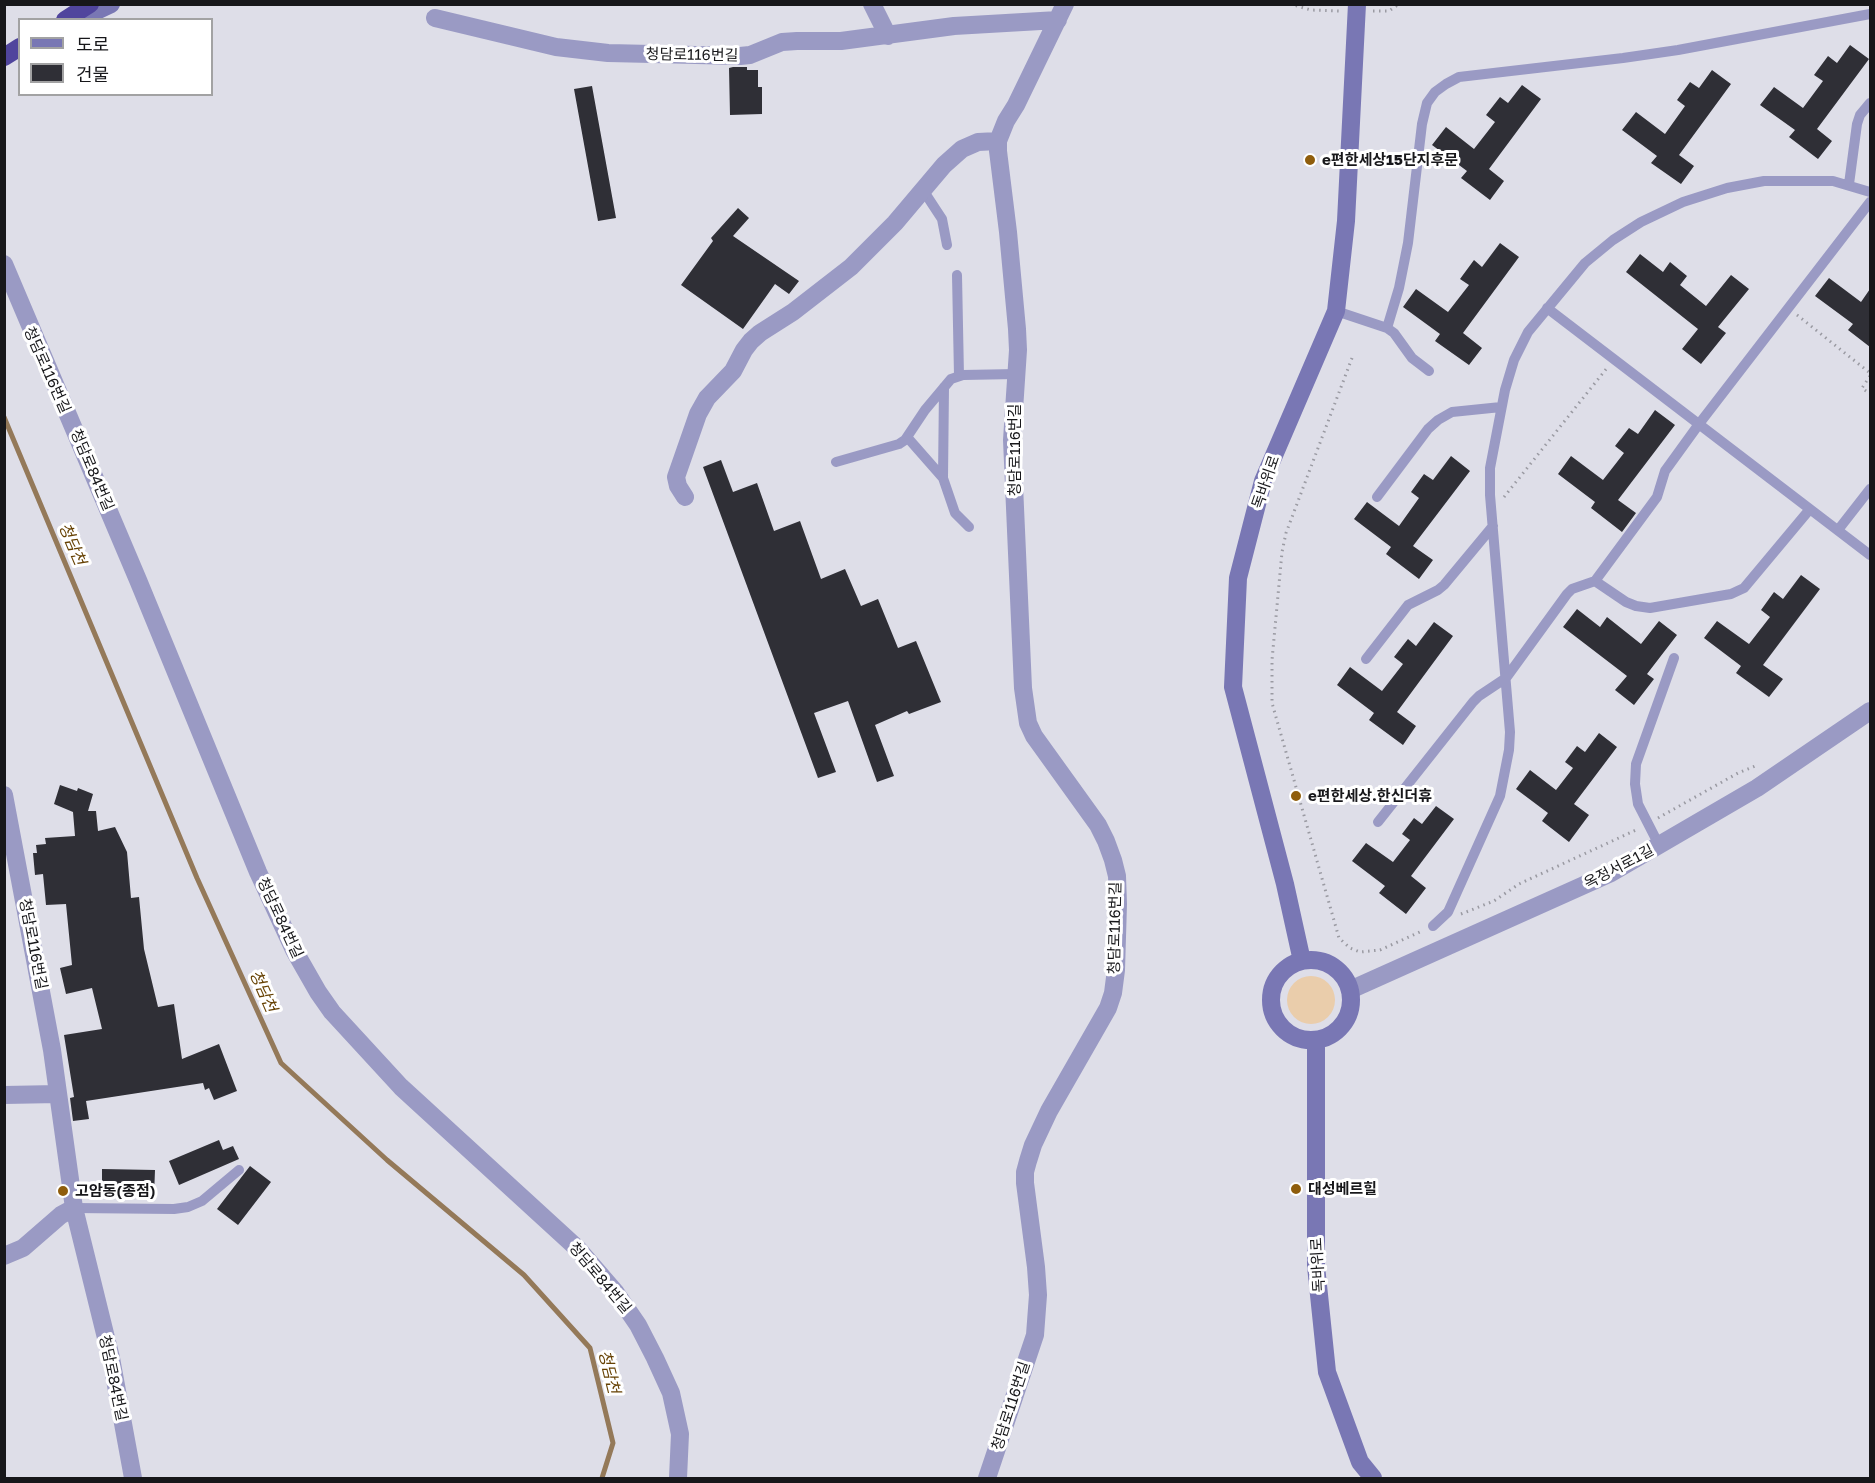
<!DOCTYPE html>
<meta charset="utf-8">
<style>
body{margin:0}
#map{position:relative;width:1875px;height:1483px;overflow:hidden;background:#dedee8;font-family:"Golos Text","Noto Sans KR",sans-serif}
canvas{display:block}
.frame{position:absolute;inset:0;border:6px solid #17171a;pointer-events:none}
.legend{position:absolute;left:18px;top:18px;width:195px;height:78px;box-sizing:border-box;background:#fff;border:2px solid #a2a2a3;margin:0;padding:8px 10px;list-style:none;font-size:18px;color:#17171a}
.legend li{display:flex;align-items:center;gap:12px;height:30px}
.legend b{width:30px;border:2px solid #a2a2a3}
</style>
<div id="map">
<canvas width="1875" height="1483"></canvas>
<div class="frame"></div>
<ul class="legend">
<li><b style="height:8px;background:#7977b4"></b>도로</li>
<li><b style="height:16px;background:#2f2f36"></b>건물</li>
</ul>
</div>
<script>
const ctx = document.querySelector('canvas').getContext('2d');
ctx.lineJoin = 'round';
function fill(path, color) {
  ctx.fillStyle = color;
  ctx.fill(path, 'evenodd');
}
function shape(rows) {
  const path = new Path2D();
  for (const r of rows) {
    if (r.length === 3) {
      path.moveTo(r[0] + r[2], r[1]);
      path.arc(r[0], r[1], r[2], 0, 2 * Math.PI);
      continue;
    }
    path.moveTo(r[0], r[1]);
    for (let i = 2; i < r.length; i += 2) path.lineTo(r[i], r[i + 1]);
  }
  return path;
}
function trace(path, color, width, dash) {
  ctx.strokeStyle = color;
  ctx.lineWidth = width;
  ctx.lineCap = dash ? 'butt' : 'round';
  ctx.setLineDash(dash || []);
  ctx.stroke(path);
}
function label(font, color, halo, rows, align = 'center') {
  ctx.font = font + ' "Golos Text","Noto Sans KR",sans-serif';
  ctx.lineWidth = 6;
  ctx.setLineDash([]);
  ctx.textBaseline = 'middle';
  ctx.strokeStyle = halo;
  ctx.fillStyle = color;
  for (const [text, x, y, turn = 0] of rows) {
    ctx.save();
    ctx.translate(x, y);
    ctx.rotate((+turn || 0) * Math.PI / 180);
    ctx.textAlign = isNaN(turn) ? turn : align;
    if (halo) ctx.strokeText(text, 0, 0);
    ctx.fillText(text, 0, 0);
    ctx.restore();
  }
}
fill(shape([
 [1311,1000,24]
]), '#eacdab');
trace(shape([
 [4,417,197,878,281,1063,387,1160,524,1275,590,1348,613,1443,602,1478]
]), '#947959', 5);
fill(shape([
 [1850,45,1869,59,1817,129,1832,141,1818,159,1789,137,1795,130,1760,105,1774,87,1803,108,1823,81,1814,75,1828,56,1837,63],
 [733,67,747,67,747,70,758,70,758,87,762,87,762,114,730,115,729,68],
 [1712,70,1731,84,1679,155,1694,166,1681,184,1651,163,1657,156,1622,130,1636,112,1665,134,1685,106,1677,100,1690,82,1699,88],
 [1522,85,1541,99,1489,169,1504,181,1490,200,1461,178,1467,171,1432,145,1446,127,1474,149,1495,122,1486,115,1500,97,1508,103],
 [592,86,616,218,598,221,574,89],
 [738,208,749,218,733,236,799,281,789,294,775,284,743,329,681,285,713,241,711,238],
 [1500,243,1519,257,1463,333,1482,348,1469,365,1435,341,1440,334,1403,307,1416,289,1448,312,1469,285,1460,279,1474,260,1482,267],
 [1640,254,1663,272,1670,262,1687,276,1680,285,1706,306,1731,275,1749,289,1718,327,1726,333,1701,364,1682,349,1698,329,1626,272],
 [1829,278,1861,302,1870,289,1870,347,1848,330,1853,324,1815,296],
 [1655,410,1675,425,1618,500,1636,513,1622,532,1591,508,1595,502,1558,474,1571,456,1603,480,1624,453,1615,446,1629,428,1638,434],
 [1451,456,1470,471,1413,546,1433,560,1419,579,1386,554,1391,547,1354,519,1367,502,1399,526,1419,498,1411,492,1424,474,1433,480],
 [721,460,733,492,757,483,774,531,800,521,821,579,845,569,861,606,878,599,898,648,916,641,941,702,909,714,907,711,875,725,894,776,877,782,848,701,814,713,836,772,818,778,703,467],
 [1801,575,1820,589,1763,665,1783,679,1769,697,1736,673,1741,666,1704,638,1717,621,1749,644,1770,617,1761,610,1774,592,1783,599],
 [1577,609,1600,627,1607,617,1641,644,1659,621,1677,635,1647,674,1654,679,1634,705,1615,690,1627,676,1563,627],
 [1434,622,1453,636,1397,712,1416,726,1403,745,1369,720,1374,713,1337,685,1350,667,1382,691,1403,664,1394,657,1408,639,1416,646],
 [1599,733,1617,747,1574,804,1589,815,1569,842,1542,821,1548,813,1516,789,1530,770,1556,790,1573,768,1565,762,1577,746,1585,752],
 [60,785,77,791,78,788,93,794,88,811,96,811,98,831,115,827,127,852,131,898,139,897,144,949,158,1007,174,1004,182,1059,219,1044,237,1091,214,1100,209,1088,205,1090,203,1083,86,1101,89,1119,73,1121,70,1098,74,1097,64,1035,102,1029,92,988,66,994,60,968,72,965,66,904,46,905,43,874,35,875,33,853,37,853,36,845,46,844,45,838,75,836,73,812,54,804],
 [1436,806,1454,819,1411,876,1426,888,1406,914,1379,893,1385,886,1352,861,1366,843,1393,862,1410,840,1402,834,1414,818,1422,824],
 [219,1140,223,1150,233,1146,239,1159,179,1185,169,1161],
 [250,1166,271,1182,238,1225,217,1209],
 [102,1169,155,1170,154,1196,102,1194]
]), '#2f2f36');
trace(shape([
 [1290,4,1311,10,1340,11],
 [1373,11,1389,11,1399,4],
 [1797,315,1870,373],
 [1352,358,1286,533,1282,552,1272,660,1272,703,1339,938,1350,948,1360,952,1380,950,1422,931],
 [1870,376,1862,388,1870,394],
 [1504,497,1607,368],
 [1658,818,1738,773,1758,765],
 [1461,914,1494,901,1519,884,1636,830]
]), '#9a9aa2', 3, [1.5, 4.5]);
trace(shape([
 [1849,184,1857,124,1860,115,1870,103],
 [923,190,942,219,947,245],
 [957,275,959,376],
 [1547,308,1870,555],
 [1336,311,1387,328,1394,333,1412,358,1429,371],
 [1387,328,1399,288,1408,243,1422,124,1427,103,1435,92,1446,84,1459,77,1623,58,1678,50,1870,14],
 [944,387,943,478,955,513,969,527],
 [907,437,943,478],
 [836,462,899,444,905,440,925,410,951,379,963,375,1016,374],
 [1377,497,1428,429,1438,420,1452,412,1501,407],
 [1838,530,1870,489],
 [1595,581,1626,602,1636,606,1650,608,1731,594,1744,588,1810,509],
 [1366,659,1408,605,1438,590,1444,585,1493,526],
 [1378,822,1473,702,1479,696,1506,678,1567,594,1572,589,1595,581,1657,497,1665,471,1699,424,1870,202],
 [1659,845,1638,804,1635,784,1636,764,1674,658],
 [1433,926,1448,912,1500,796,1509,750,1510,732,1490,495,1490,468,1505,390,1514,360,1528,332,1585,263,1613,240,1641,222,1683,202,1727,188,1764,181,1833,181,1870,192],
 [74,1208,174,1209,188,1207,202,1201,239,1170]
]), '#9a9ac4', 10);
trace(shape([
 [872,4,888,36],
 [435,18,556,47,608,53,740,56,750,55,782,42,797,41,841,41,954,26,1058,20],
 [4,264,138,580,258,872,294,950,318,992,332,1012,401,1087,578,1249,616,1293,638,1325,655,1358,671,1393,680,1434,678,1478],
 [685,497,678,486,676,477,698,414,707,398,733,371,744,350,751,341,760,333,793,312,851,267,895,223,944,165,962,149,978,142,998,141],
 [4,795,52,1050,74,1208,111,1358,133,1478],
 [1350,990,1611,873,1757,788,1870,711],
 [4,1095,58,1094],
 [4,1256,23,1248,61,1215,74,1208],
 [987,1478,1035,1335,1038,1295,1036,1267,1025,1183,1025,1172,1028,1161,1033,1145,1049,1111,1108,1008,1113,993,1116,970,1118,904,1117,876,1113,860,1106,841,1098,825,1034,736,1028,723,1023,688,1012,440,1018,350,1017,329,1008,232,998,151,998,141,1006,121,1016,105,1065,4]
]), '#9a9ac4', 18);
trace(shape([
 [77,20,111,4],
 [1311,1000,40],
 [1302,961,1285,884,1233,687,1238,578,1263,481,1336,311,1346,221,1357,4],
 [1316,1041,1316,1266,1327,1372,1360,1462,1373,1478]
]), '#7977b4', 18);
trace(shape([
 [65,20,90,4],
 [4,57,20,47]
]), '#50459d', 18);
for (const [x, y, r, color] of [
 [1310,160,6,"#8f5d0c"],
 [1296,796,6,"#8f5d0c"],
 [1296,1189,6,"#8f5d0c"],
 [63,1191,6,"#8f5d0c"]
]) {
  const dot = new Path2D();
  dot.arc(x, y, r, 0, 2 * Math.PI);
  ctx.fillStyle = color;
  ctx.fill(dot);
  trace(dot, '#fff', 2);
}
label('15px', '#17171a', '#fff', [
 ["청담로116번길",692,55,1],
 ["청담로116번길",47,370,66],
 ["청담로116번길",1015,450,-90],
 ["청담로84번길",92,470,67],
 ["독바위로",1266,482,-71],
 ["옥정서로1길",1619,867,-28],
 ["청담로84번길",280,918,65],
 ["청담로116번길",1115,928,-89],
 ["청담로116번길",33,944,79],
 ["독바위로",1318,1265,-93],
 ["청담로84번길",600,1278,50],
 ["청담로84번길",113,1378,78],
 ["청담로116번길",1011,1406,-72]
]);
label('bold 15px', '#17171a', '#fff', [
 ["e편한세상15단지후문",1322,160],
 ["e편한세상.한신더휴",1308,796],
 ["대성베르힐",1308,1189],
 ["고암동(종점)",75,1191]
], 'left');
label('italic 16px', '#664103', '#fff', [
 ["청담천",72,544,67],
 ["청담천",263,991,66],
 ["청담천",609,1372,76]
]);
</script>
